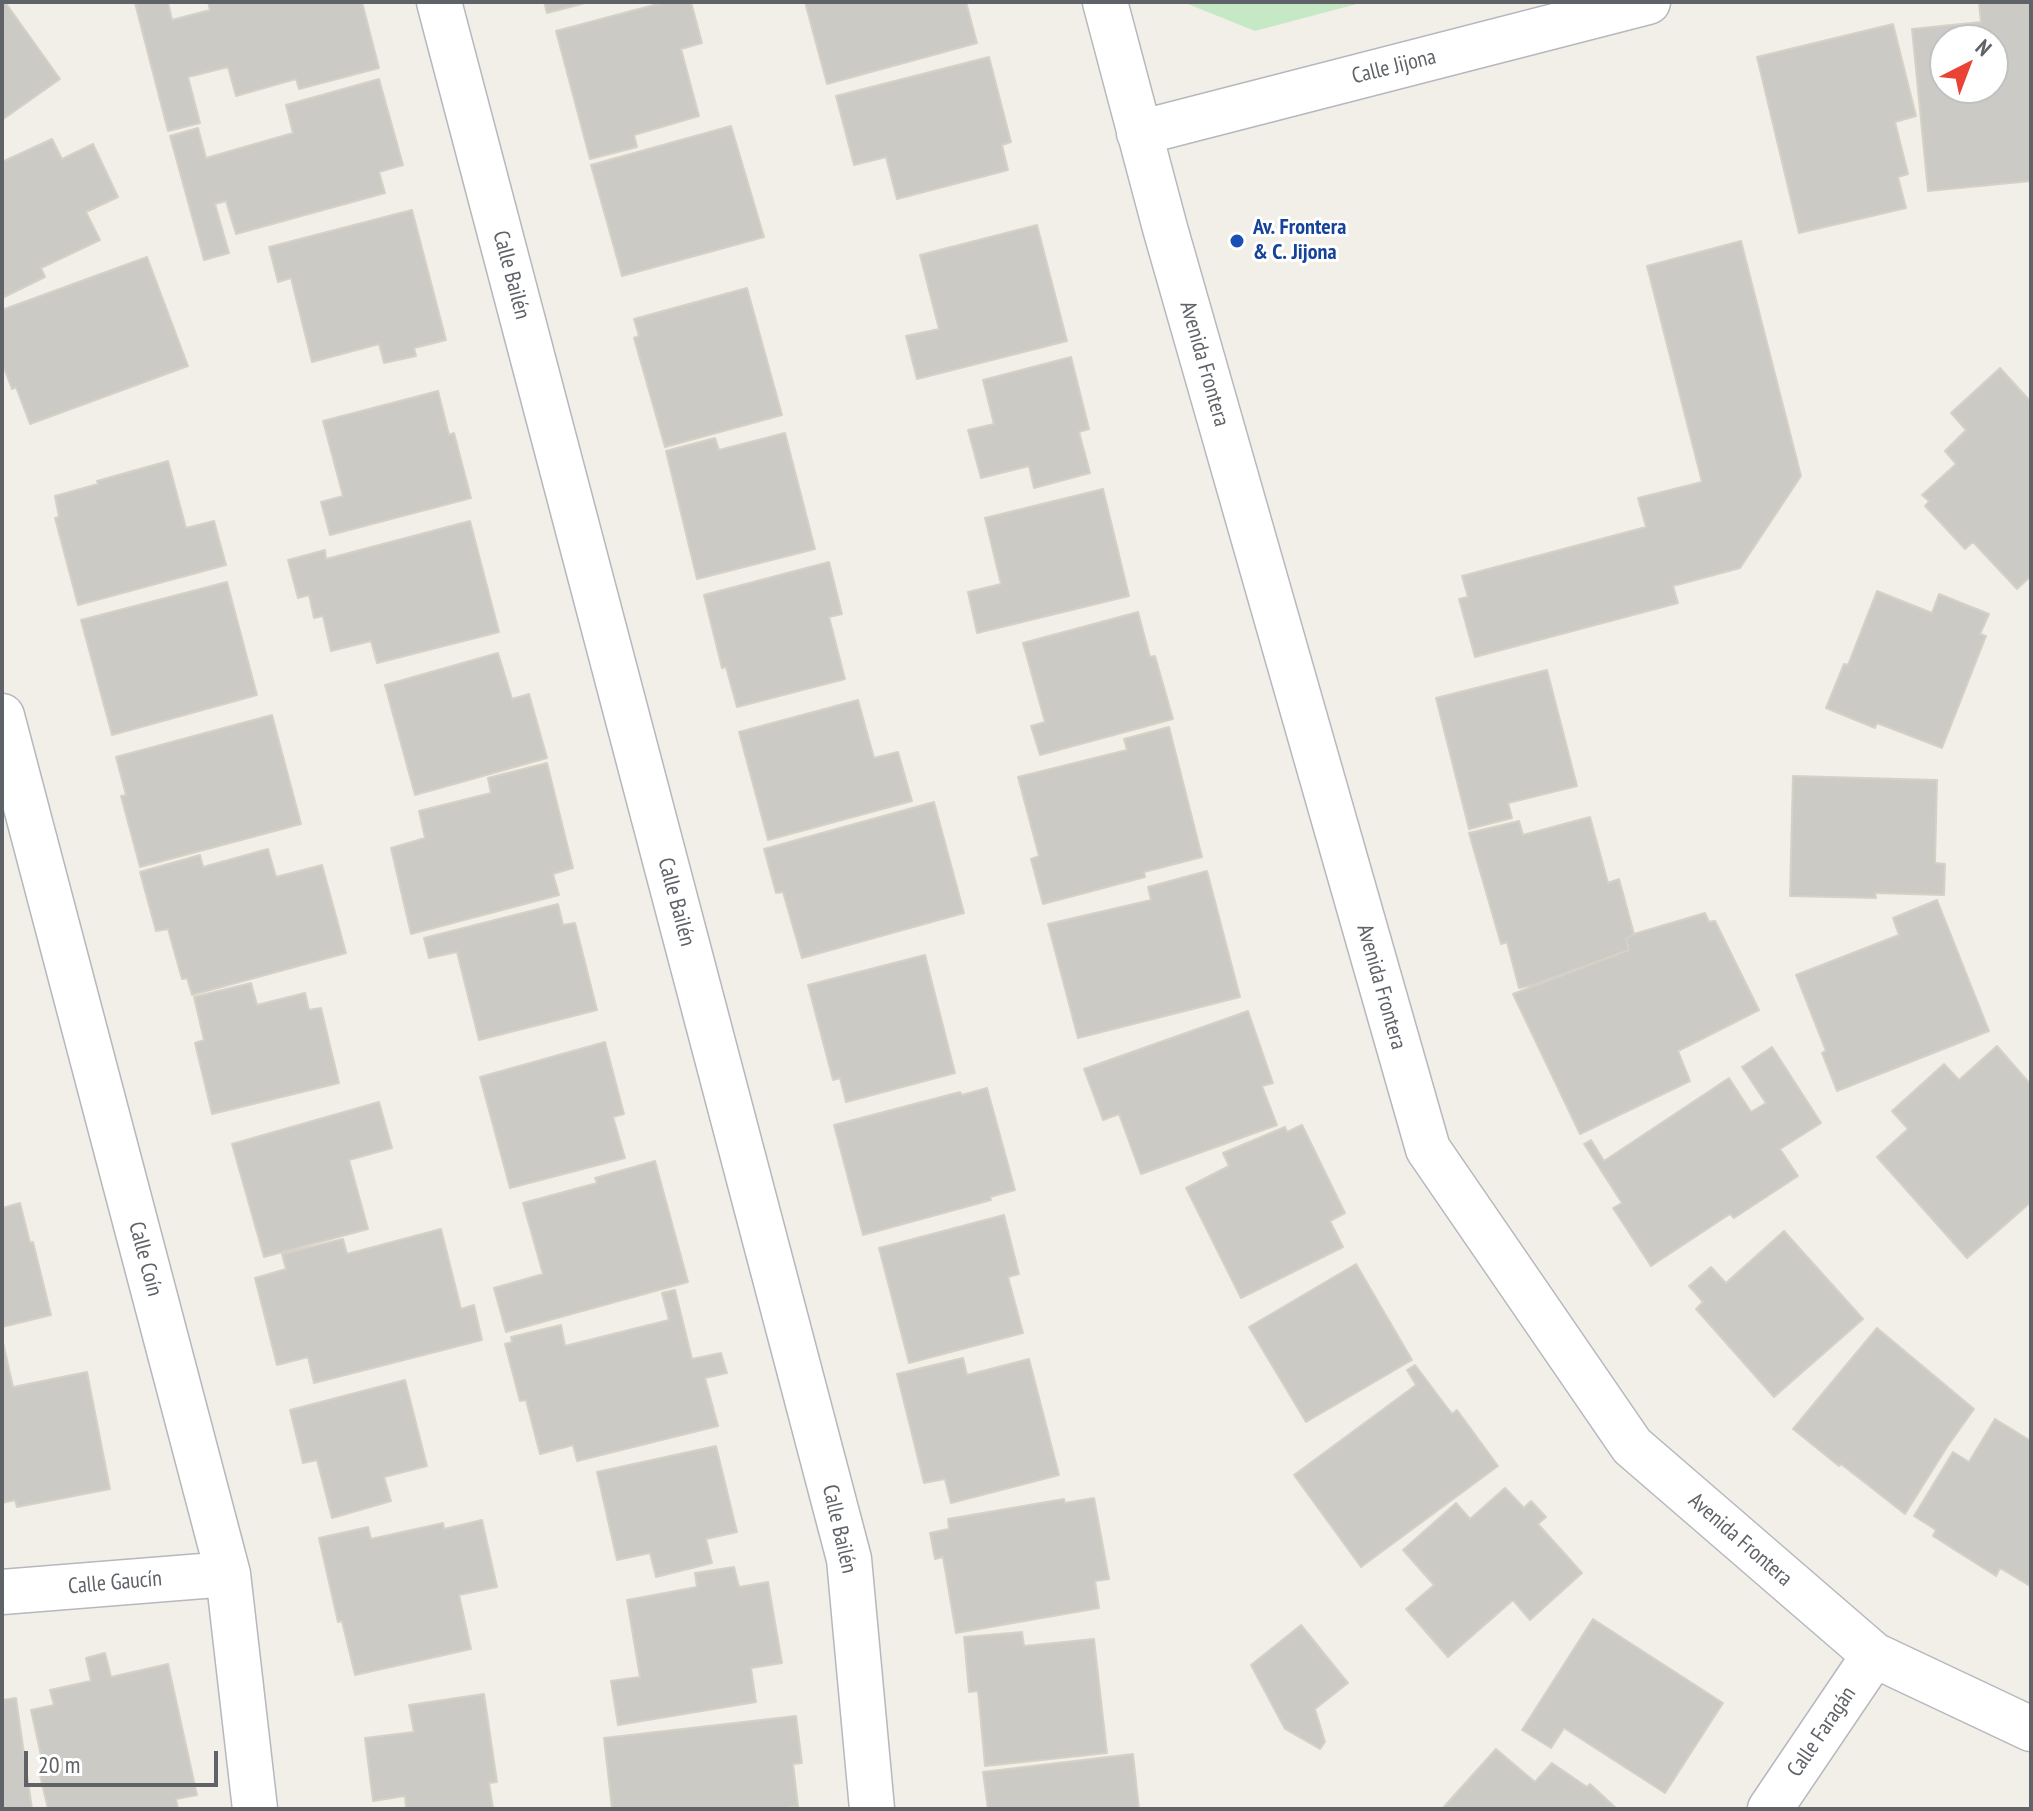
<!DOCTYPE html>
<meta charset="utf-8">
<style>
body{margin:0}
#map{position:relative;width:2033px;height:1811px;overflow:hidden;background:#f1efe8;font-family:"PT Sans Narrow",sans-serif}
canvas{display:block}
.frame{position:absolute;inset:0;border:4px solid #5f6368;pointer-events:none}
.north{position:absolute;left:1929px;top:24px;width:80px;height:80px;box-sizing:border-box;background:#fff;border:2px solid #bfc1c3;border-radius:50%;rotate:42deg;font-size:22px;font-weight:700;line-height:32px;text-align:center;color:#5f6368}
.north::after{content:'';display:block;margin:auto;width:28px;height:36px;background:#ea4335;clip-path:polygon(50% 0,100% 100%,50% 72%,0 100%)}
.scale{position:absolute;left:24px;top:1751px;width:194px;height:36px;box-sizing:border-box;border:4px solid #5f6368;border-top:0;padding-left:10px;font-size:24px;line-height:28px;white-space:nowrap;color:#5f6368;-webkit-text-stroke:6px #fff;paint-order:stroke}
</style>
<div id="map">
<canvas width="2033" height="1811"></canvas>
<div class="frame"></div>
<div class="north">N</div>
<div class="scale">20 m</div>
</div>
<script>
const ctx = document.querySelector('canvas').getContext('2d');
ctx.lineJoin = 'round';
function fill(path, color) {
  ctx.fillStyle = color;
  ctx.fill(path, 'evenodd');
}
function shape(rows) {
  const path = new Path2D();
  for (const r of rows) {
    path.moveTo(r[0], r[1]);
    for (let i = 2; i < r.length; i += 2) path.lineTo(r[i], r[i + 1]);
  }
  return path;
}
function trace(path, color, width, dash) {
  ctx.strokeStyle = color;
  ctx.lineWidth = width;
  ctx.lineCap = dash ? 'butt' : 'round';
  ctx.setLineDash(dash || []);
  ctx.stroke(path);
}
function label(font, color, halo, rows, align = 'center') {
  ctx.font = font + ' "PT Sans Narrow",sans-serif';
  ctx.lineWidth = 6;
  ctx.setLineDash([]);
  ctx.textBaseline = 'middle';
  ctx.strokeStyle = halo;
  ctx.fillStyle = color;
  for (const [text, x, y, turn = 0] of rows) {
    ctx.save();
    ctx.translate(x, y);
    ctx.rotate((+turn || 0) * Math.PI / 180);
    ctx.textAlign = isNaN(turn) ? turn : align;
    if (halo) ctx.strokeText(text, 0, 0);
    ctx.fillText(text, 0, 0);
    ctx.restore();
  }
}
fill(shape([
 [1187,2,1364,2,1255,31,1188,4]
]), '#c5e8c5');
const building = shape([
 [2,2,5,2,60,79,2,120,2,2],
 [140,2,168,2,172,20,210,10,208,2,362,2,379,68,299,89,296,79,236,96,228,67,188,77,200,123,168,131,135,3,140,2],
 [544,2,589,2,547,13,544,2],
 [665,2,691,2,702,43,681,49,699,116,634,135,637,147,590,159,556,31,665,2],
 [805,2,966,2,977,43,827,84,805,2],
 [1991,2,2031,2,2031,181,1928,191,1912,29,1981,22,1979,3,1991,2],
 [1945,40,1993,40,1993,88,1945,88,1945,40],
 [1893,24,1916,116,1895,122,1908,174,1898,177,1906,208,1799,233,1757,57,1893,24],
 [989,57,1011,142,1002,145,1008,170,897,199,886,157,854,165,836,96,989,57],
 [379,79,403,165,379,172,385,193,236,234,226,201,215,204,229,253,204,260,170,136,198,128,206,158,293,133,286,105,379,79],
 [731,126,764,237,622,276,591,165,731,126],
 [52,139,62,159,93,144,118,197,86,212,100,240,41,268,45,277,2,298,2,162,52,139],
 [412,210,446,340,414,348,416,356,384,363,379,344,312,362,291,278,278,282,269,247,412,210],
 [1037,225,1067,341,917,379,906,336,939,329,920,255,1037,225],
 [1741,241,1801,476,1740,568,1673,586,1678,603,1475,657,1459,599,1468,597,1462,576,1646,527,1638,498,1702,482,1647,266,1741,241],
 [147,257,188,366,30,424,16,387,12,389,2,363,2,310,147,257],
 [747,288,782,415,665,447,634,338,639,336,634,319,747,288],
 [1071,357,1089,429,1079,432,1090,473,1034,488,1029,466,981,478,968,430,994,424,983,380,1071,357],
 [2000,368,2031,402,2031,576,2017,589,1973,542,1965,549,1925,506,1929,501,1922,495,1956,464,1945,451,1966,430,1951,413,2000,368],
 [438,391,449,435,454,433,471,498,330,535,321,502,343,496,323,421,438,391],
 [785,433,815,549,697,579,666,451,715,438,719,450,785,433],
 [168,461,186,528,214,521,226,565,78,605,55,518,59,517,55,496,98,484,97,481,168,461],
 [1103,489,1129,596,977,633,968,592,1001,584,985,518,1103,489],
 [470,521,499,632,377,663,371,641,331,651,323,616,314,618,309,595,298,598,288,560,325,550,326,559,470,521],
 [829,562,842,614,829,617,845,679,737,707,726,667,722,668,704,595,829,562],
 [227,582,257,695,112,735,81,620,227,582],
 [1877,591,1932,613,1939,594,1989,614,1980,634,1986,636,1942,748,1877,723,1875,728,1826,708,1844,664,1848,665,1877,591],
 [1138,612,1150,657,1155,656,1173,719,1040,755,1031,726,1045,722,1023,643,1138,612],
 [498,653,512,699,529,694,547,758,415,795,385,685,498,653],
 [1547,670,1577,786,1508,803,1512,818,1469,829,1436,698,1547,670],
 [858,700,874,758,898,752,912,801,768,840,739,732,858,700],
 [272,715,301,824,140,867,121,796,126,795,116,757,272,715],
 [1169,727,1202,857,1144,872,1145,877,1043,904,1031,859,1039,856,1018,777,1127,750,1124,739,1169,727],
 [547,763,573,868,553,874,559,895,411,934,391,848,425,838,419,811,491,793,488,778,547,763],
 [1793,776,1937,780,1935,863,1945,864,1944,895,1875,893,1876,898,1790,896,1793,776],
 [934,802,964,913,802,958,783,892,776,893,764,849,934,802],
 [1590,817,1608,883,1619,879,1634,934,1626,939,1629,950,1536,984,1519,988,1507,942,1501,944,1469,833,1519,821,1523,835,1590,817],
 [268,849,276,877,322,865,346,953,192,995,187,978,182,979,168,929,156,931,140,872,200,855,203,867,268,849],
 [1207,871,1240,997,1078,1038,1048,924,1151,900,1148,887,1207,871],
 [1937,900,1989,1031,1837,1091,1822,1053,1826,1051,1796,975,1899,935,1893,918,1937,900],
 [558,904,563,925,575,923,597,1010,479,1040,457,952,429,958,424,938,558,904],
 [1705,913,1709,922,1715,921,1759,1010,1678,1051,1690,1081,1580,1134,1513,994,1629,950,1626,939,1634,934,1705,913],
 [925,955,955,1073,846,1102,840,1078,833,1080,808,985,925,955],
 [251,983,257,1005,305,993,309,1010,321,1008,339,1083,212,1114,195,1043,204,1040,194,997,251,983],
 [1248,1011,1273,1083,1262,1086,1277,1125,1141,1174,1119,1114,1103,1120,1084,1069,1248,1011],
 [605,1042,624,1114,613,1117,625,1158,510,1188,480,1077,605,1042],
 [1997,1046,2031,1085,2031,1202,1967,1258,1877,1157,1908,1129,1892,1111,1944,1064,1959,1080,1997,1046],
 [1772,1047,1821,1123,1780,1149,1798,1176,1734,1218,1730,1214,1651,1266,1613,1208,1622,1203,1584,1144,1591,1140,1604,1161,1729,1078,1751,1112,1766,1103,1742,1067,1772,1047],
 [987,1088,1015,1190,990,1197,991,1200,863,1235,834,1125,960,1092,962,1095,987,1088],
 [379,1102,392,1148,349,1160,368,1229,264,1257,232,1144,379,1102],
 [1302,1125,1345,1213,1330,1221,1343,1247,1241,1298,1186,1188,1229,1166,1223,1153,1285,1127,1287,1132,1302,1125],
 [655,1161,688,1282,506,1332,494,1288,543,1274,523,1203,597,1183,595,1178,655,1161],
 [20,1203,30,1243,33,1242,51,1315,2,1327,2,1208,20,1203],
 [1004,1215,1019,1274,1008,1277,1023,1333,909,1363,879,1248,1004,1215],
 [441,1229,461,1309,474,1305,482,1340,314,1383,308,1357,277,1365,255,1278,286,1269,282,1254,343,1239,347,1254,441,1229],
 [1784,1231,1863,1319,1774,1397,1696,1309,1703,1302,1689,1286,1711,1267,1726,1283,1784,1231],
 [1356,1264,1412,1360,1306,1422,1249,1327,1356,1264],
 [675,1290,692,1359,721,1353,727,1373,705,1378,718,1426,577,1461,573,1445,540,1454,526,1400,520,1401,505,1344,512,1342,511,1337,561,1325,565,1346,669,1320,662,1293,675,1290],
 [1877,1328,1974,1409,1947,1447,1905,1514,1841,1464,1839,1466,1793,1429,1877,1328],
 [2,1338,13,1387,87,1372,110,1489,17,1507,15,1500,2,1503,2,1338],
 [963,1358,967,1375,1029,1359,1059,1475,951,1503,945,1479,924,1483,897,1374,963,1358],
 [1415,1365,1452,1414,1457,1410,1498,1466,1361,1567,1294,1475,1416,1385,1407,1370,1415,1365],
 [405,1380,427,1466,384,1477,391,1501,332,1518,317,1460,303,1463,290,1410,405,1380],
 [1995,1419,2031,1441,2030,1586,2000,1568,1996,1576,1933,1536,1936,1530,1914,1516,1953,1452,1969,1462,1995,1419],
 [716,1446,737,1532,706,1539,712,1563,656,1577,650,1553,617,1560,597,1472,716,1446],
 [1505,1488,1524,1508,1531,1501,1546,1517,1538,1524,1582,1573,1530,1620,1513,1600,1448,1657,1406,1609,1434,1585,1403,1550,1456,1503,1470,1519,1505,1488],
 [1094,1498,1109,1579,1095,1581,1099,1608,956,1633,943,1557,935,1559,930,1533,949,1529,948,1519,1064,1499,1065,1503,1094,1498],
 [482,1520,497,1587,459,1595,471,1649,355,1675,342,1621,338,1622,319,1538,368,1527,371,1539,443,1523,444,1529,482,1520],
 [734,1567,739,1587,768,1582,782,1663,751,1668,756,1702,618,1725,611,1681,640,1677,627,1600,697,1587,695,1573,734,1567],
 [1593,1619,1723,1703,1665,1793,1564,1728,1551,1748,1522,1730,1593,1619],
 [1301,1625,1348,1683,1315,1709,1325,1742,1320,1749,1285,1729,1251,1665,1301,1625],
 [1022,1632,1024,1646,1094,1639,1107,1753,985,1766,978,1691,969,1692,964,1637,1022,1632],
 [105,1653,111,1677,168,1664,197,1795,176,1799,178,1809,48,1809,40,1775,45,1774,31,1710,54,1705,50,1690,91,1681,86,1658,105,1653],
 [484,1694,497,1782,489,1783,493,1808,406,1809,405,1796,373,1801,365,1738,414,1732,409,1705,484,1694],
 [16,1698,32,1809,2,1809,2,1700,16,1698],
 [796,1716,802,1763,793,1764,798,1806,779,1809,612,1809,604,1738,796,1716],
 [1496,1749,1535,1782,1552,1763,1587,1787,1590,1784,1617,1809,1442,1809,1496,1749],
 [1133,1754,1139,1809,988,1809,983,1772,1133,1754]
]);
fill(building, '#cccac5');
trace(building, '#d6d1c6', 2);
const minor = shape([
 [439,2,849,1559,872,1809],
 [1105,2,1165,228,1428,1149,1632,1446,1874,1655,2031,1729],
 [1139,133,1648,2],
 [2,716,228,1574,255,1809],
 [2,1592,228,1574],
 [1770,1809,1874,1655]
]);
trace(minor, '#b5b8bc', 47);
trace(minor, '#fff', 44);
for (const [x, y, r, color] of [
 [1237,241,8,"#1a4fb4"]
]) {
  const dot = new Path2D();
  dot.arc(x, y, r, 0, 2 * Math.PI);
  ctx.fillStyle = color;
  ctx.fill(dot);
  trace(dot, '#fff', 3);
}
label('22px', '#5f6368', '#fff', [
 ["Calle Jijona",1394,67,-14],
 ["Calle Bailén",511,275,75],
 ["Avenida Frontera",1204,364,74],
 ["Calle Bailén",676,902,75],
 ["Avenida Frontera",1381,987,74],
 ["Calle Coín",145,1259,75],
 ["Calle Bailén",839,1529,77],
 ["Avenida Frontera",1740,1540,41],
 ["Calle Gaucín",115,1583,-5],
 ["Calle Faragán",1822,1732,-56]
]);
label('bold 22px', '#164399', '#fff', [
 ["Av. Frontera",1253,228],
 ["& C. Jijona",1253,253]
], 'left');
</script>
